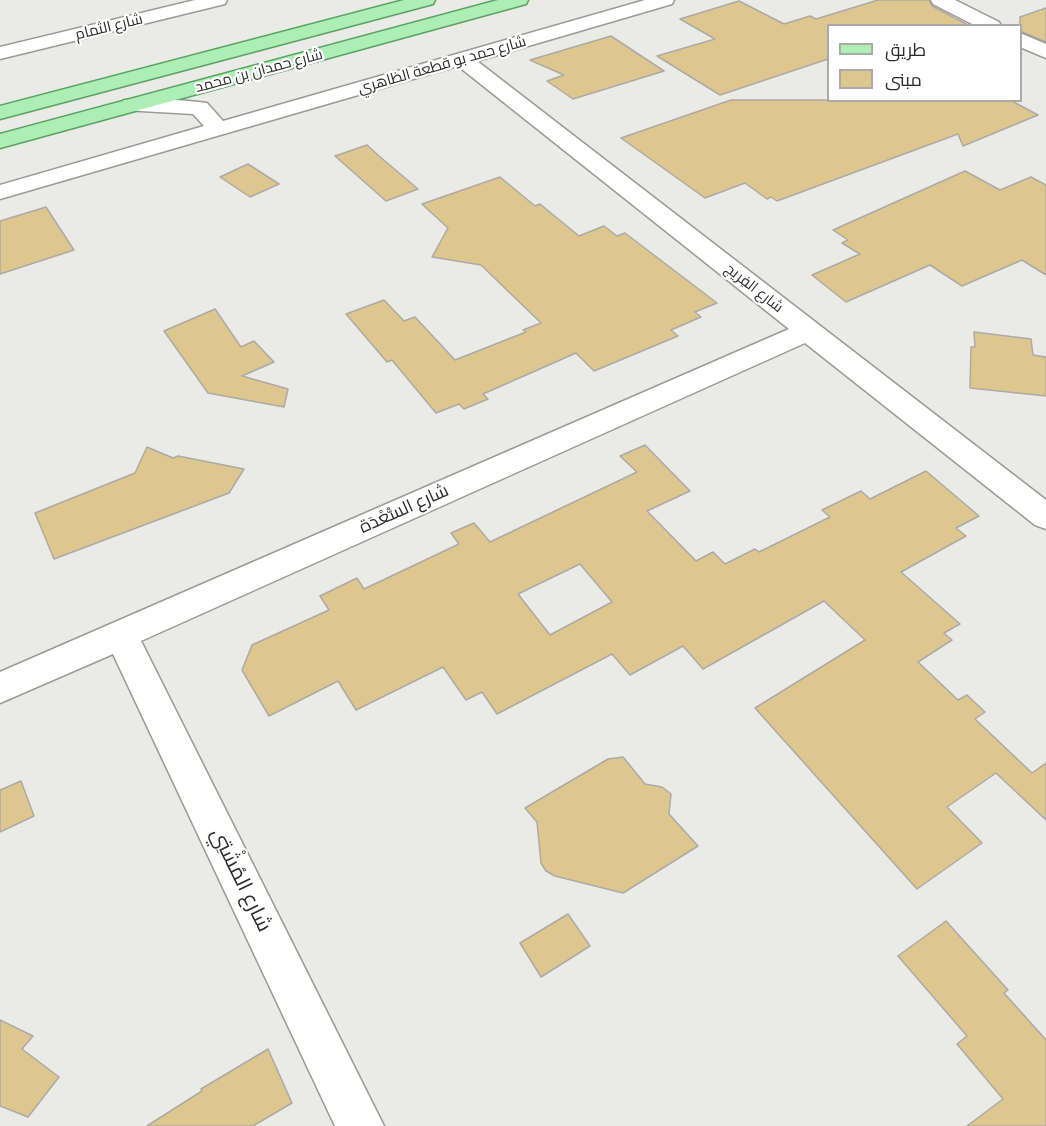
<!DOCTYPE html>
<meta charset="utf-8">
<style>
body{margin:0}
#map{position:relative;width:1046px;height:1126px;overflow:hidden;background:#eaebe6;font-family:Cabin,Cairo,sans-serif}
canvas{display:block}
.legend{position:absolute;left:827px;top:24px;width:195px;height:78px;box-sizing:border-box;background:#fff;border:2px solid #aaaaa9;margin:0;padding:8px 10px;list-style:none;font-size:18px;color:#2a2a28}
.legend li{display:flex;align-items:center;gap:12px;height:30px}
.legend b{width:30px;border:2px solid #aaaaa9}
</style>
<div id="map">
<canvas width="1046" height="1126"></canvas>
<ul class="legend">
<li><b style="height:8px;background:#aceeb4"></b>طريق</li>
<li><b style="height:16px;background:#dec68f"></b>مبنى</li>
</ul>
</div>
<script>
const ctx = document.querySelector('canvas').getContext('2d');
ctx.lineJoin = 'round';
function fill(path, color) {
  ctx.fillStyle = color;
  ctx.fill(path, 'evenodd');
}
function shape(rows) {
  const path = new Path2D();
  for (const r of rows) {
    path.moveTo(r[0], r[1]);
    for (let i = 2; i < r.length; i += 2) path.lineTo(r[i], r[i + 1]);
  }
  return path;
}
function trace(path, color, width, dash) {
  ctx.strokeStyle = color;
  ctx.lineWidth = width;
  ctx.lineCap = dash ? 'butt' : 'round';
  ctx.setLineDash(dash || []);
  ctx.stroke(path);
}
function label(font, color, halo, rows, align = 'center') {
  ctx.font = font + ' Cabin,Cairo,sans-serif';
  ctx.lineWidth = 4.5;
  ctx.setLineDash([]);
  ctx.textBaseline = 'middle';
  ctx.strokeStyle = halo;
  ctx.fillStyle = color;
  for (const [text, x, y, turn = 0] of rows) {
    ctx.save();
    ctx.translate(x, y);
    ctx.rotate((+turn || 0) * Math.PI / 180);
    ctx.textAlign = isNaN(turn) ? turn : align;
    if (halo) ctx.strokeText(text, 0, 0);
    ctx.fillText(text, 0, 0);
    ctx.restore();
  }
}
const building = shape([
 [878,0,929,0,932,6,970,26,828,26,828,59,720,95,657,56,715,39,680,19,739,1,784,24,810,16,816,19,878,0],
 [1046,8,1046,42,1020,31,1020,17,1046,8],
 [611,36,664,71,573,99,547,81,564,75,530,60,611,36],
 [731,100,1010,100,1038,115,963,146,958,134,777,201,771,197,767,199,745,183,705,198,621,138,731,100],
 [367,145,379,156,418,189,386,201,335,156,367,145],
 [248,164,279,184,250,197,220,177,248,164],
 [965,171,1000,190,1031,177,1046,185,1046,275,1022,260,962,286,930,265,846,302,812,275,860,254,842,243,848,240,833,230,965,171],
 [500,177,535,206,540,204,579,236,604,226,617,236,625,233,717,303,695,312,701,317,671,330,678,336,594,371,576,353,483,394,488,399,464,409,459,404,436,413,392,360,387,362,346,314,384,300,404,321,415,317,455,360,526,332,523,330,541,323,481,265,432,257,448,228,422,204,500,177],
 [46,207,74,250,0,274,0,221,46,207],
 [215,309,241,347,254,341,274,362,242,376,288,389,284,407,208,393,164,331,215,309],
 [974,332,1031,339,1033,355,1046,357,1046,396,970,388,971,347,975,347,974,332],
 [645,445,690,491,647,511,696,561,713,552,725,564,755,549,759,552,830,517,822,510,861,491,870,499,926,471,979,516,956,528,966,536,901,572,960,624,944,633,952,640,918,662,958,700,967,695,985,712,975,719,1032,773,1046,763,1046,820,996,773,947,807,982,843,917,889,755,708,865,640,824,601,703,669,683,646,630,675,612,654,497,714,482,692,466,700,443,667,356,710,338,681,269,716,242,670,252,645,329,610,320,596,357,578,364,589,459,544,451,533,474,523,490,542,637,472,620,456,645,445],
 [580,564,612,602,550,635,518,594,580,564],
 [147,447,173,458,178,456,244,469,229,493,54,559,35,513,135,473,147,447],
 [623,757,645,784,662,787,671,794,669,814,698,846,623,893,555,876,546,871,541,863,537,822,525,808,608,759,623,757],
 [21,781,34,816,0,832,0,790,21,781],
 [568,914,590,946,541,977,520,943,568,914],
 [946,921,1008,990,1004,993,1046,1040,1046,1126,967,1126,1003,1099,957,1044,967,1036,898,956,946,921],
 [0,1020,33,1036,22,1049,59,1077,28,1117,0,1106,0,1020],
 [268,1049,292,1103,253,1126,147,1126,202,1091,201,1089,268,1049]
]);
fill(building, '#dec68f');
trace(building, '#acaaa6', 1.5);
const minor = shape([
 [195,0,227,0,225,4,0,59,0,47,195,0],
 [645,0,674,0,672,4,477,61,1046,500,1046,529,1035,525,805,343,141,641,384,1126,335,1126,113,654,0,703,0,672,789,329,458,66,0,199,0,185,204,126,193,114,124,110,121,105,124,100,166,99,199,102,207,103,223,121,645,0],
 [931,0,955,0,999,22,1001,26,976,26,933,4,931,0],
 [1020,33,1046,44,1046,58,1020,47,1020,33]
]);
const major = shape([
 [404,0,435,0,433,4,0,119,0,106,404,0],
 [498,0,528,0,526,4,0,148,0,134,498,0]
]);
trace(minor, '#9a9b97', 3);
trace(major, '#5aa262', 3);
fill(minor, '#fff');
fill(major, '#aceeb4');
label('15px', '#2a2a28', '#fff', [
 ["شارع الثمام",109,27,-14],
 ["شارع حمد بو قطعة الظاهري",442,65,-16],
 ["شارع حمدان بن محمد",259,71,-15],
 ["شارع الفِريج",754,288,38]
]);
label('18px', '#2a2a28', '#fff', [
 ["شارع السُّعْدَة",404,509,-24]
]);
label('21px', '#2a2a28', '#fff', [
 ["شارع المُشْتِي",241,880,64]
]);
</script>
